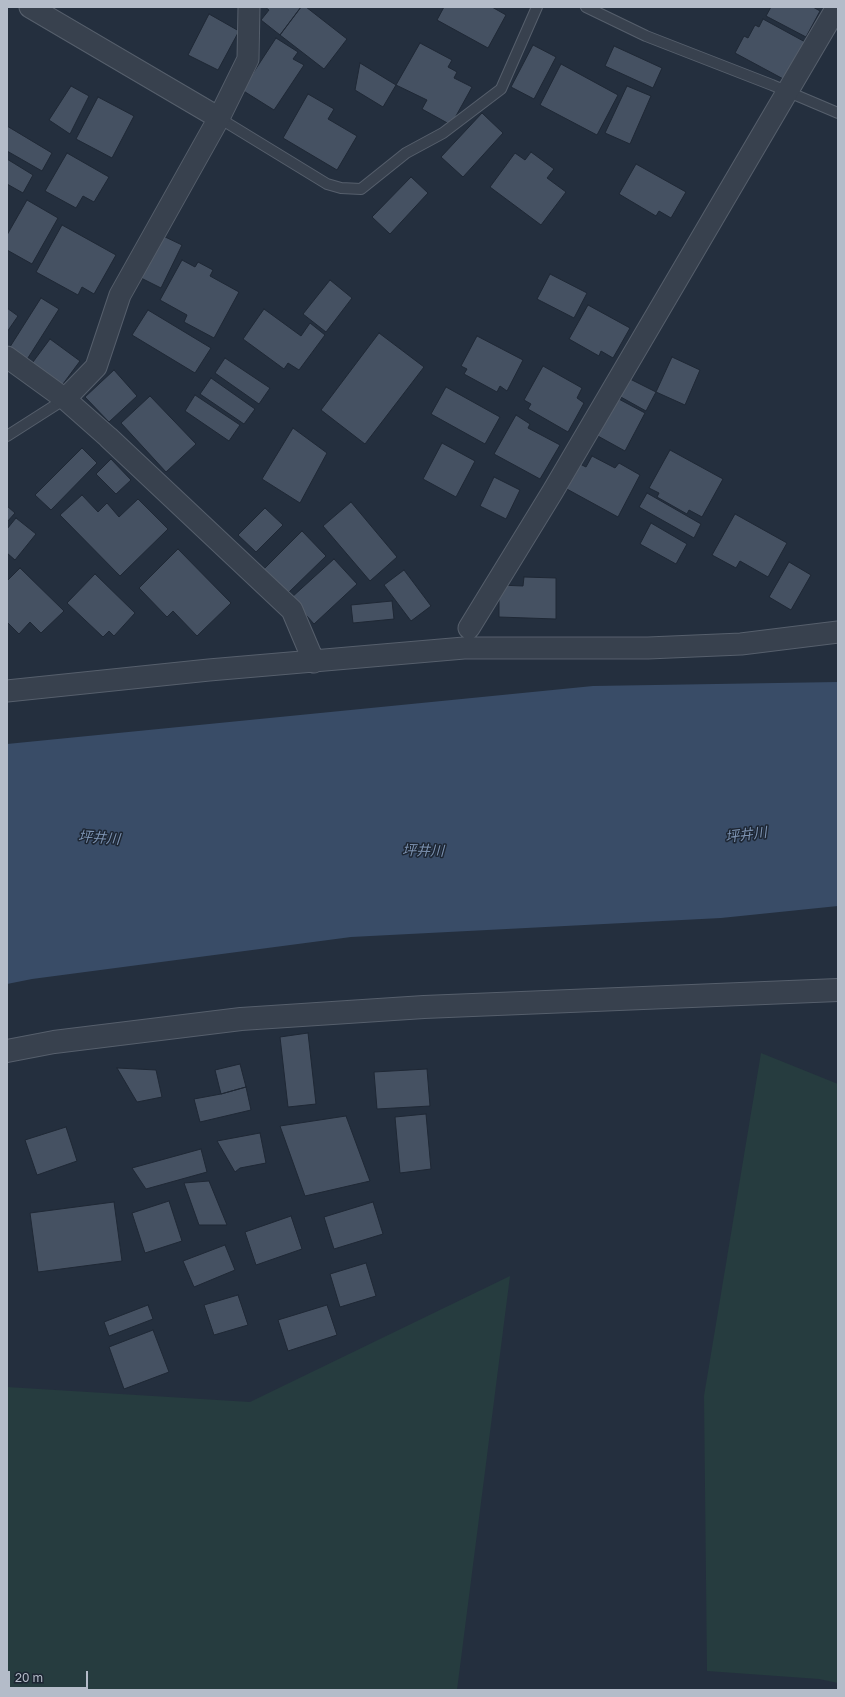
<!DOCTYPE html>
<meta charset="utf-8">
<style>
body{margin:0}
#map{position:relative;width:845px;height:1697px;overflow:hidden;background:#242f3e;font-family:"Golos Text",sans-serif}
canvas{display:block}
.frame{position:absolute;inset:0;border:8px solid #b4bcc9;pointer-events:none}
.scale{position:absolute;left:8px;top:1671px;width:80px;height:18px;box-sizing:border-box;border:2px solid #b4bcc9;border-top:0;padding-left:5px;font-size:12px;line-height:14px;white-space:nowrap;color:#b4bcc9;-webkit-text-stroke:3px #1d2633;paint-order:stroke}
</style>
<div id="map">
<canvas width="845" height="1697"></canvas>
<div class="frame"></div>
<div class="scale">20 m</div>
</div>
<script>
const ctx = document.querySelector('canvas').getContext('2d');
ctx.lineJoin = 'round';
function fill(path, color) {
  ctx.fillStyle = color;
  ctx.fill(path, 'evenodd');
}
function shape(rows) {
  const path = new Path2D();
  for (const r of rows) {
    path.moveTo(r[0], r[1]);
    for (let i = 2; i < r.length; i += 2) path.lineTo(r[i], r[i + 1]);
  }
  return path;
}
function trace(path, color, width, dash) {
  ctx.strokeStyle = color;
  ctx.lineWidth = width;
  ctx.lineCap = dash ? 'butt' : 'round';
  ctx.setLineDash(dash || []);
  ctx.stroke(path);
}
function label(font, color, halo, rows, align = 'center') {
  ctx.font = font + ' "Golos Text","Noto Sans JP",sans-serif';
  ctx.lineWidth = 3;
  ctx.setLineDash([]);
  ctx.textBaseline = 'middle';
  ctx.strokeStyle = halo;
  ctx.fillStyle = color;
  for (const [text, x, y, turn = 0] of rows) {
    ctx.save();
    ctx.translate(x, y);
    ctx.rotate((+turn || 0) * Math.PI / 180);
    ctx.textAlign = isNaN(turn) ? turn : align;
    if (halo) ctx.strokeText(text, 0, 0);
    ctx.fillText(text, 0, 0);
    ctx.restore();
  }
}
fill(shape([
 [761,1053,838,1084,838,1683,819,1679,707,1671,704,1396],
 [510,1276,457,1690,7,1690,7,1387,250,1402]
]), '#263c3f');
fill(shape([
 [838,682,838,906,721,918,351,937,32,979,7,984,7,744,593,686]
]), '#394c67');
const building = shape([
 [265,7,301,7,280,35,261,20,269,10,265,7],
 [301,7,306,7,347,39,324,69,280,35,301,7],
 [444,7,492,7,506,15,488,48,437,20,444,7],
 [771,7,813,7,820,11,806,37,766,16,771,7],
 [209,14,239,31,218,70,188,55,209,14],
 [763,19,807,43,787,81,735,53,744,36,748,38,755,25,759,27,763,19],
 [276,38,298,52,293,59,304,65,274,110,242,90,276,38],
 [420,43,452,60,448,67,457,72,454,78,472,87,451,125,422,109,427,100,396,85,420,43],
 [533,45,556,57,534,99,511,87,533,45],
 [614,46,662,68,653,88,605,66,614,46],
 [360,63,396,85,383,107,355,90,360,63],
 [561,64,618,95,597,135,540,105,561,64],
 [71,86,89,96,70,134,49,120,71,86],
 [627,86,651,96,630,144,605,133,627,86],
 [308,94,334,109,328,119,357,136,337,170,283,138,308,94],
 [98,97,134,116,112,158,76,139,98,97],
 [482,113,503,133,463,177,441,157,482,113],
 [7,126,52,153,42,171,7,151,7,126],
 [531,152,554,169,547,178,566,192,541,225,490,187,515,153,525,160,531,152],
 [67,153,109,177,94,202,83,196,76,208,45,191,67,153],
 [7,159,33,175,23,193,7,184,7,159],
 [636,164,686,192,671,218,659,211,656,216,619,194,636,164],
 [411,177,428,193,390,234,372,217,411,177],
 [27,200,58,218,32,264,7,250,7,235,27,200],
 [62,225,116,255,94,294,82,287,78,295,36,272,62,225],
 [161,235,182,245,161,288,139,277,161,235],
 [182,260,195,267,198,262,213,270,210,276,239,292,214,338,184,322,187,315,160,300,182,260],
 [550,274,587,293,574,318,537,299,550,274],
 [330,280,352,298,326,332,303,314,330,280],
 [41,298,59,309,26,361,8,350,41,298],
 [588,305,630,328,613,358,601,351,599,356,569,339,588,305],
 [7,308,18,316,7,332,7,308],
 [264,309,301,336,310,323,325,335,299,370,288,363,284,369,243,339,264,309],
 [148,310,211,348,195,373,132,335,148,310],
 [379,333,424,367,365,444,321,410,379,333],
 [477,336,523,360,507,391,500,386,497,392,464,374,467,369,461,366,477,336],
 [50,339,80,361,60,388,30,366,50,339],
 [672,357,700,370,685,405,656,392,672,357],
 [225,358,270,388,259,404,215,373,225,358],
 [543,366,582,388,577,398,584,403,568,432,528,409,531,404,524,400,543,366],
 [114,370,137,396,109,422,85,397,114,370],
 [211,378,255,409,244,424,200,394,211,378],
 [628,378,656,392,646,411,619,396,628,378],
 [446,387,500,417,485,444,431,414,446,387],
 [195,395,240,425,229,441,185,411,195,395],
 [150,396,196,444,166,472,121,423,150,396],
 [615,397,645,413,625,451,596,435,615,397],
 [516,415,530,424,528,428,560,445,540,479,494,454,516,415],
 [293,428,327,453,300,503,262,479,293,428],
 [442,443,475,461,456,497,423,479,442,443],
 [82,448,97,463,51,510,35,495,82,448],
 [670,450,723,479,702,517,689,510,687,514,657,497,659,493,649,488,670,450],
 [592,456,615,468,619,463,640,475,618,517,565,488,578,463,586,467,592,456],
 [111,459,131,480,116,494,96,474,111,459],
 [494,477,520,490,506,519,480,506,494,477],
 [647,493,701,524,694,538,639,507,647,493],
 [82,495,98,512,107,503,119,517,138,499,168,529,120,576,60,515,82,495],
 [351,502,397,557,370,581,323,526,351,502],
 [7,506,15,513,7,522,7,506],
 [265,508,283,525,256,552,238,535,265,508],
 [735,514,787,543,768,577,740,561,736,568,712,555,735,514],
 [16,518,36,534,15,560,7,553,7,529,16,518],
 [651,523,687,544,676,564,640,544,651,523],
 [302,531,326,556,287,594,263,570,302,531],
 [178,549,231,603,197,636,173,611,167,617,139,588,178,549],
 [334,559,357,584,314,624,291,598,334,559],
 [789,562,811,575,791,610,769,597,789,562],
 [20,568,64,611,41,633,30,622,19,634,7,622,7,581,20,568],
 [404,570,431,606,411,621,384,585,404,570],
 [95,574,135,613,114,636,109,631,103,637,67,603,95,574],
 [524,577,556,578,556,619,499,617,499,585,523,586,524,577],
 [392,601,394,619,353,623,351,605,392,601],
 [308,1033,316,1104,288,1107,280,1037,308,1033],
 [240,1064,246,1087,221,1094,215,1070,240,1064],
 [117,1068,156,1070,162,1097,137,1102,117,1068],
 [427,1069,430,1106,377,1109,374,1072,427,1069],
 [246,1087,251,1110,200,1122,194,1099,221,1094,246,1087],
 [426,1114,431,1169,400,1173,395,1117,426,1114],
 [346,1116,370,1181,305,1196,280,1126,346,1116],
 [66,1127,77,1161,37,1175,25,1140,66,1127],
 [260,1133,266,1163,240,1168,235,1172,217,1141,260,1133],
 [201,1149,207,1172,146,1189,132,1168,201,1149],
 [209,1181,227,1225,199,1225,184,1183,209,1181],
 [169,1201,182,1241,145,1253,132,1213,169,1201],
 [114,1202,122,1261,38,1272,30,1213,114,1202],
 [373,1202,383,1234,334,1249,324,1217,373,1202],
 [291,1216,302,1249,256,1265,245,1232,291,1216],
 [225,1245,235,1270,194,1287,183,1261,225,1245],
 [366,1263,376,1296,340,1307,330,1274,366,1263],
 [238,1295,248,1325,214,1335,204,1305,238,1295],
 [148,1305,153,1319,109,1336,104,1322,148,1305],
 [327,1305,337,1335,288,1351,278,1320,327,1305],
 [153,1330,169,1372,124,1389,109,1347,153,1330]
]);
fill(building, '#455162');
trace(building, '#1f2835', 1);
const service = shape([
 [586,7,646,36,772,85,838,113],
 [219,118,327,184,341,188,361,189,406,153,443,133,501,89,537,7],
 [7,436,65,399]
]);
const minor = shape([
 [30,7,219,118],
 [7,357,65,399,108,437,292,610,314,662],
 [65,399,96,367,120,295,219,118,248,59,249,7],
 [469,628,553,491,837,7],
 [7,691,209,670,464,648,648,648,741,644,838,632]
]);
const tertiary = shape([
 [7,1051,54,1042,241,1019,424,1007,838,990]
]);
trace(service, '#565f6c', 12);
trace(minor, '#565f6c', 23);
trace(tertiary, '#565f6c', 24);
trace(service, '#38414e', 10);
trace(minor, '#38414e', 21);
trace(tertiary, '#38414e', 22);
label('italic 14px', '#7c92b1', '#1d2633', [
 ["坪井川",746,835,-7],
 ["坪井川",99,838,4],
 ["坪井川",423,851,1]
]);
</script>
